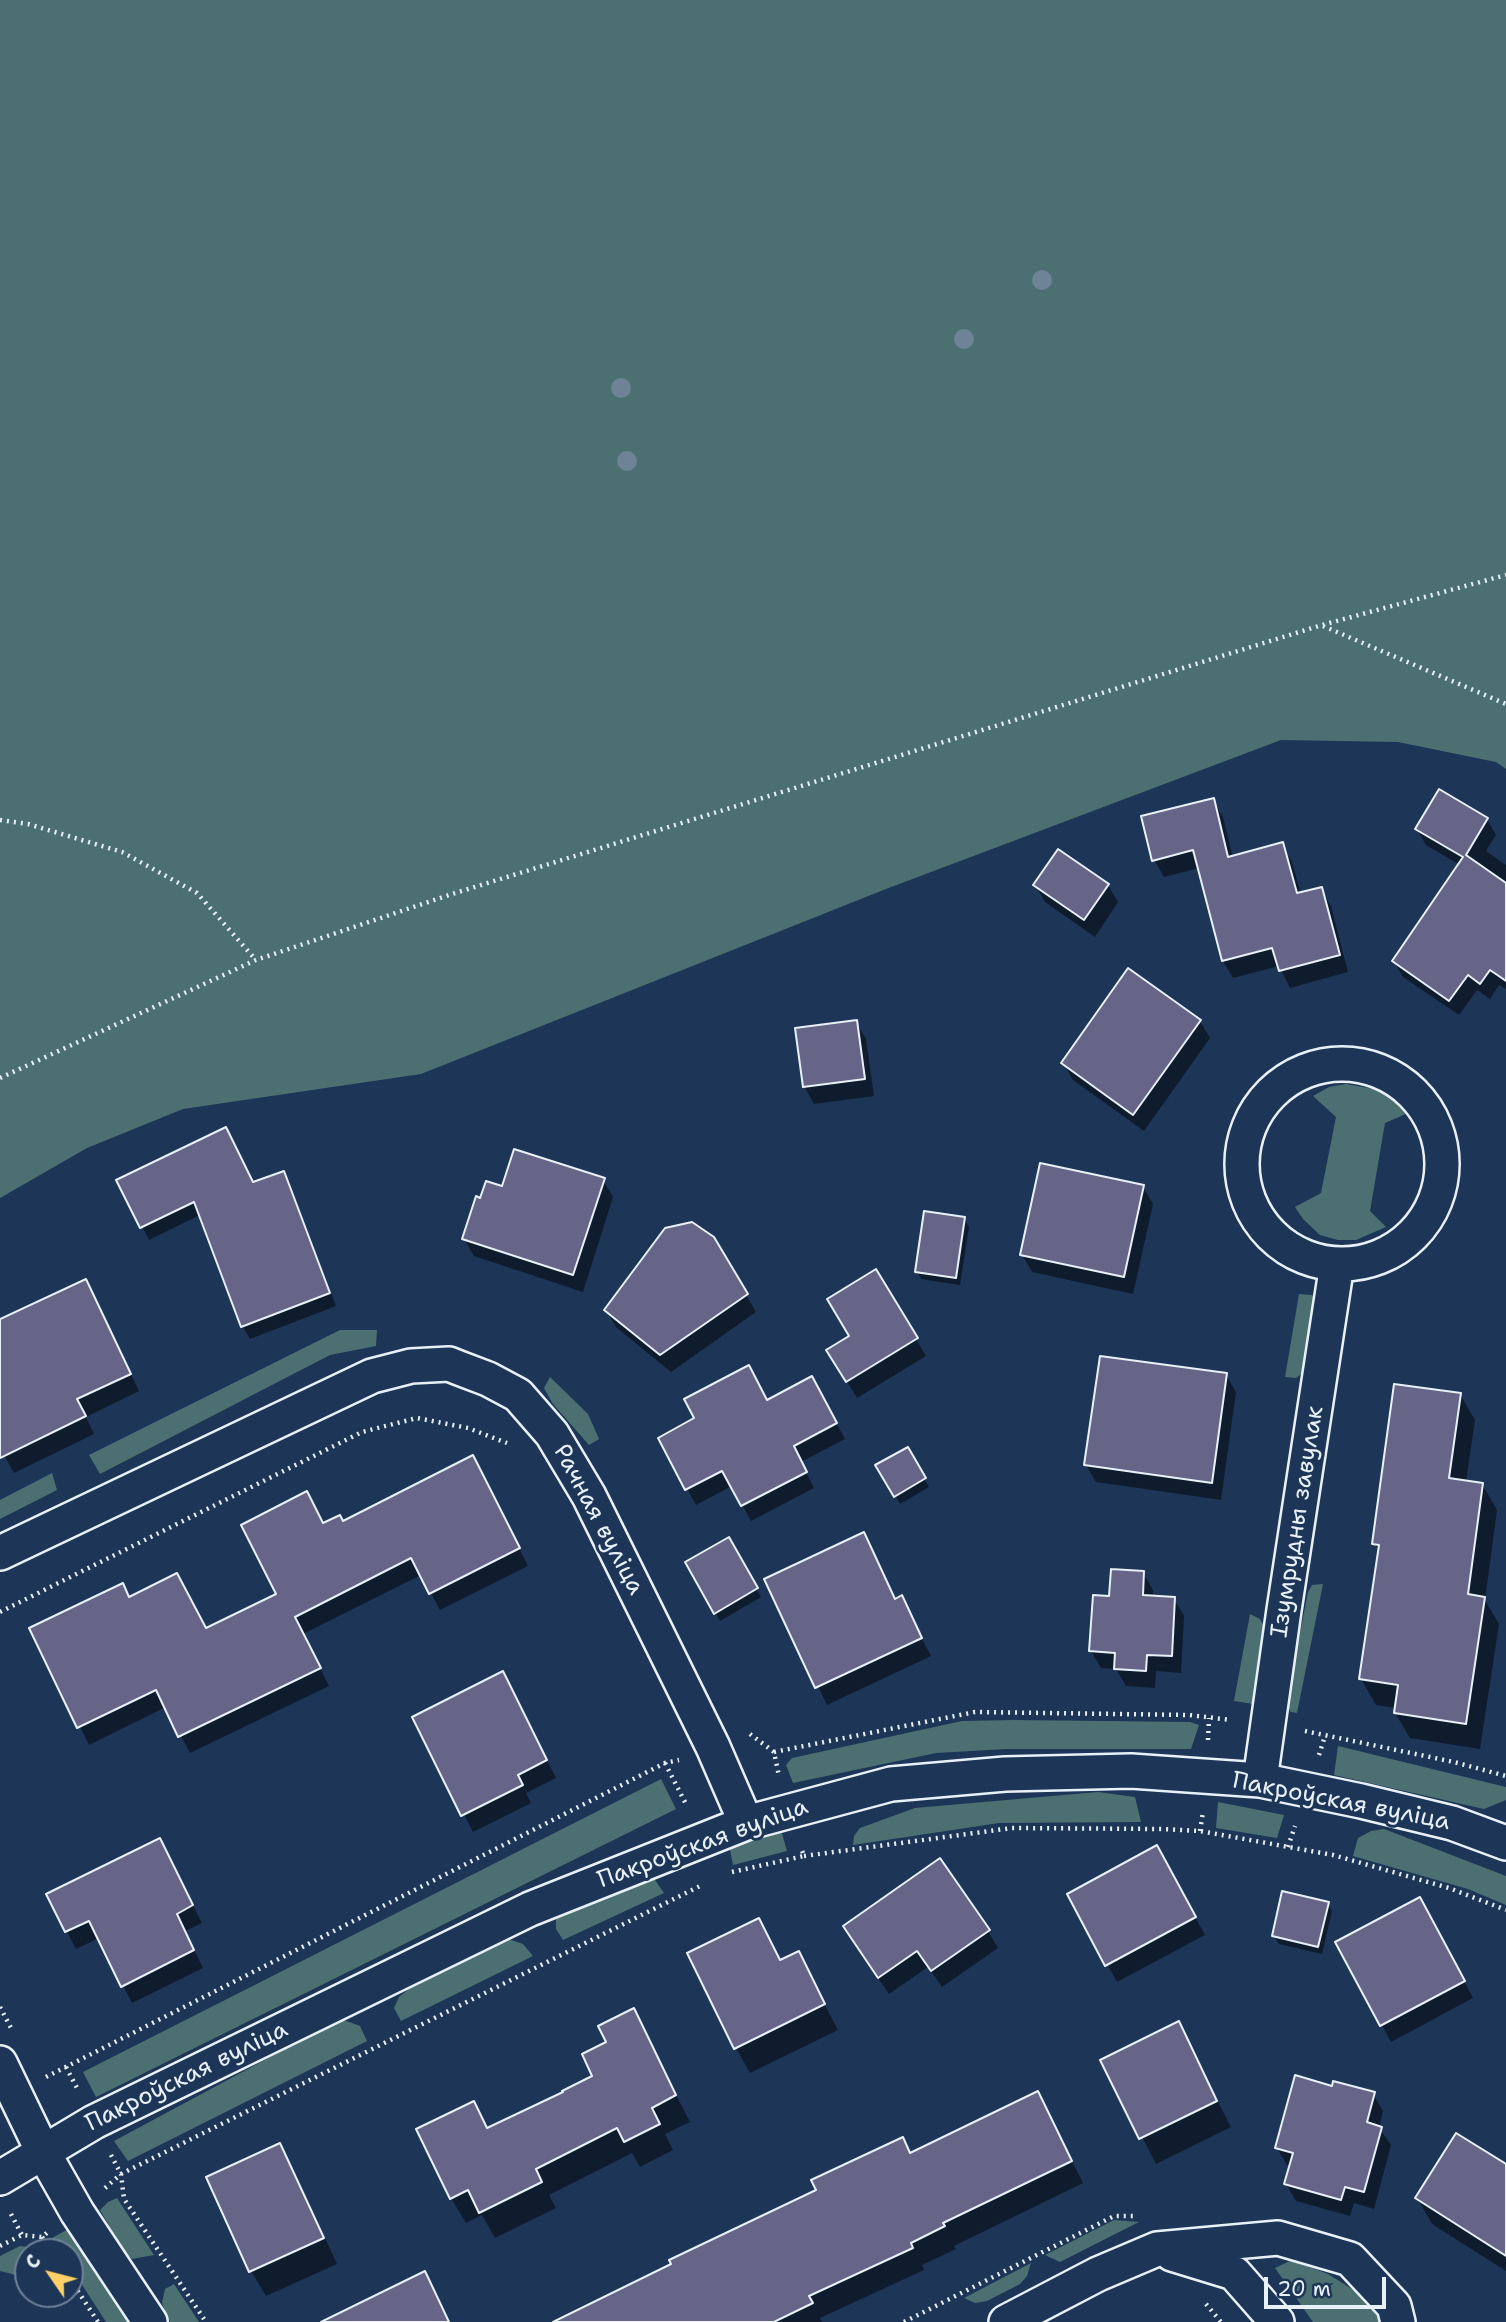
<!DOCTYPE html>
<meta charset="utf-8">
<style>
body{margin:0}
#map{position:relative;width:1506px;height:2322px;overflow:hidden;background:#1d3557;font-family:"Shantell Sans",sans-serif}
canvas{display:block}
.north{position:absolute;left:14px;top:2238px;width:70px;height:70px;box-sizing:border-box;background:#1d3557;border:2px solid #6e8097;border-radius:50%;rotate:305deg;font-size:19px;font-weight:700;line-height:28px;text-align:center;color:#e8f1f8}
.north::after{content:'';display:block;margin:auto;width:24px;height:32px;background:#ffd166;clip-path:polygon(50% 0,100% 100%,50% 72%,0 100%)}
.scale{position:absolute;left:1264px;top:2277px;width:122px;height:32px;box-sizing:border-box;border:4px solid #e8f1f8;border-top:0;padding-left:9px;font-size:21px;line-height:24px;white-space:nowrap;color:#e8f1f8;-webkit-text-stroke:5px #1d3557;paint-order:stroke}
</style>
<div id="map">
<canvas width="1506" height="2322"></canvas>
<div class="north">С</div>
<div class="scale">20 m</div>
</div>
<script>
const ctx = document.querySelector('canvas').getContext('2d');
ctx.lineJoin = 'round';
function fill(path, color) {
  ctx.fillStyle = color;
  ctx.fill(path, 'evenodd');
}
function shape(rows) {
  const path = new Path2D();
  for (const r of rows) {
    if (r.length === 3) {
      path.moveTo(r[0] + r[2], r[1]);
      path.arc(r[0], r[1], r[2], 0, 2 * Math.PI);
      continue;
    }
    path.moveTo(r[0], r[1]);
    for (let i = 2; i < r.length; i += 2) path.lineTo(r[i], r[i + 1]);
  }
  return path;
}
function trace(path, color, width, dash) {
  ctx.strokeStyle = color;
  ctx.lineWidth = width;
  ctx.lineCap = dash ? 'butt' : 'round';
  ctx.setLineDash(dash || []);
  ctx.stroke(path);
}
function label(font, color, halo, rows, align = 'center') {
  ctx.font = font + ' "Shantell Sans",sans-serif';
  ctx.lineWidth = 6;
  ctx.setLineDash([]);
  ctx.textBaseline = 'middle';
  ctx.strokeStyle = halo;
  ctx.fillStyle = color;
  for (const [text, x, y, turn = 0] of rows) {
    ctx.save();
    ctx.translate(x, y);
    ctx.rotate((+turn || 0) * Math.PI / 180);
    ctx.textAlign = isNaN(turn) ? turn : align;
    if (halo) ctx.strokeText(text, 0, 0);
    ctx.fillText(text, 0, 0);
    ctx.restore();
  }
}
fill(shape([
 [0,0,1506,0,1506,769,1496,762,1398,742,1281,740,886,889,421,1074,183,1109,87,1148,0,1198],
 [1346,1084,1381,1090,1397,1099,1408,1113,1385,1123,1370,1211,1386,1227,1356,1240,1338,1240,1320,1235,1303,1219,1295,1207,1321,1193,1336,1117,1313,1096,1329,1087],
 [1299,1294,1312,1295,1316,1299,1305,1371,1296,1378,1285,1377],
 [340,1330,377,1330,376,1346,330,1355,100,1474,89,1455],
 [550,1377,588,1414,599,1439,589,1445,553,1404,544,1388],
 [52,1473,57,1490,0,1519,0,1500],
 [1323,1584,1297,1713,1291,1712,1286,1705,1308,1592,1312,1585],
 [1250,1614,1260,1619,1265,1628,1253,1704,1234,1701],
 [1014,1720,1190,1722,1199,1725,1191,1749,1006,1749,936,1753,793,1783,786,1765,792,1758,962,1721],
 [1338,1746,1506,1787,1506,1800,1484,1809,1334,1775],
 [661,1779,676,1809,96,2097,83,2072],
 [1098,1792,1135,1797,1141,1822,999,1823,853,1845,854,1836,860,1828,915,1808],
 [1218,1802,1284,1815,1277,1838,1216,1828],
 [1384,1829,1506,1876,1506,1905,1468,1889,1353,1856,1358,1838,1371,1831],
 [781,1830,787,1851,733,1865,728,1840],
 [644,1877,655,1880,664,1893,563,1940,556,1929,556,1917],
 [508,1939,523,1944,533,1956,401,2021,394,2008,399,1997,409,1989],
 [341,2019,360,2026,367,2041,128,2161,114,2141],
 [117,2198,154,2255,132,2259,125,2253,100,2210,108,2202],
 [1114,2220,1139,2222,1060,2262,1045,2255],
 [72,2227,133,2322,106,2322,70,2266,70,2252,61,2252,52,2238],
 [20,2246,36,2248,39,2252,28,2252,28,2278,0,2271,0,2256],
 [1292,2260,1328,2274,1352,2289,1373,2306,1380,2322,1313,2322,1275,2268],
 [1031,2263,1027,2276,1020,2284,987,2301,975,2303,964,2298],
 [174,2284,199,2322,170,2322,167,2317,162,2303,165,2289]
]), '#4c7072');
fill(shape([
 [1213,800,1223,817,1233,858,1282,845,1292,862,1301,894,1321,889,1331,906,1348,972,1290,988,1279,966,1233,978,1223,961,1199,868,1164,877,1154,860],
 [1487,819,1496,835,1486,851,1506,865,1506,989,1499,985,1490,999,1477,990,1459,1015,1403,977,1394,961,1460,865,1426,845,1417,829],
 [1035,885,1108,885,1118,902,1095,937,1045,902],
 [1200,1021,1210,1038,1144,1131,1073,1080,1063,1063],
 [856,1022,866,1039,874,1096,814,1104,804,1086],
 [283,1173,290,1186,336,1306,250,1339,242,1326,200,1215,149,1240,119,1181,253,1184],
 [603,1180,613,1197,583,1292,474,1256,464,1239,481,1200,503,1189],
 [1143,1187,1153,1204,1133,1294,1032,1272,1022,1255],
 [964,1219,969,1227,960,1285,921,1279,917,1271],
 [713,1238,756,1312,671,1372,616,1327,606,1310],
 [876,1271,926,1356,857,1398,828,1350,851,1337],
 [95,1298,139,1391,86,1417,94,1434,14,1473,0,1448,0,1321],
 [1226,1375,1236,1392,1221,1500,1096,1482,1086,1465],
 [820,1393,845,1439,801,1462,814,1488,751,1521,732,1486,696,1505,660,1439],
 [1460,1394,1475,1420,1466,1482,1482,1484,1497,1510,1485,1600,1499,1624,1480,1749,1410,1738,1395,1713,1396,1708,1376,1705,1361,1679,1380,1553,1374,1543],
 [907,1449,929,1487,900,1504,878,1466],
 [482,1474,528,1566,440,1610,421,1575,303,1634,329,1686,190,1753,166,1707,89,1745,31,1629,130,1599,206,1630,278,1595,323,1525,343,1523],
 [864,1534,896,1600,901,1598,931,1656,827,1705,767,1580],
 [728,1540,761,1597,720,1621,687,1563],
 [1143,1573,1153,1590,1153,1597,1174,1599,1184,1616,1181,1673,1156,1671,1155,1688,1126,1686,1116,1669,1101,1668,1091,1651],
 [512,1690,556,1778,526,1793,531,1803,473,1832,414,1717],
 [169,1857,202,1923,185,1931,203,1968,132,2003,99,1938,76,1949,48,1895],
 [1166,1864,1205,1935,1117,1982,1069,1895],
 [1327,1903,1332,1911,1322,1954,1279,1944,1274,1936],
 [1429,1916,1473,1998,1391,2042,1337,1943],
 [759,1920,781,1962,798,1953,838,2030,750,2073,736,2048],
 [988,1931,998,1948,942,1987,928,1967,889,1994,855,1944],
 [633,2011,690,2122,665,2134,673,2150,640,2167,632,2153,549,2195,556,2208,495,2238,482,2215,466,2223,451,2198,474,2103,489,2130,595,2076,608,2043],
 [1178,2024,1231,2127,1156,2164,1103,2060],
 [1333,2088,1373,2094,1383,2111,1379,2128,1391,2145,1374,2209,1354,2203,1350,2216,1296,2201,1286,2184,1291,2166,1287,2165,1277,2148],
 [1037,2093,1083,2183,954,2246,956,2249,922,2265,924,2270,820,2318,822,2322,557,2322,818,2190,903,2140,911,2155],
 [279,2145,294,2171,337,2264,266,2296,251,2271],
 [1506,2166,1506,2271,1432,2224,1417,2198]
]), '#0007');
const building = shape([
 [1439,789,1488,818,1466,855,1506,883,1506,981,1490,970,1480,984,1468,975,1449,1001,1392,961,1463,857,1415,829,1439,789],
 [1214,798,1228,857,1283,842,1297,893,1322,887,1340,955,1279,971,1272,948,1222,961,1193,850,1152,861,1141,816,1214,798],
 [1058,849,1109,884,1084,920,1033,885,1058,849],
 [1128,968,1201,1020,1133,1115,1061,1063,1128,968],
 [857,1020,865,1079,803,1087,795,1028,857,1020],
 [226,1127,253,1182,284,1171,330,1293,241,1327,194,1202,140,1228,116,1180,226,1127],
 [514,1149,605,1178,573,1275,462,1239,476,1196,480,1198,486,1181,502,1186,514,1149],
 [1040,1163,1144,1185,1124,1277,1020,1255,1040,1163],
 [924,1211,965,1217,956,1278,915,1272,924,1211],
 [692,1222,714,1237,748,1294,660,1355,604,1310,665,1228,692,1222],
 [876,1269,918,1338,846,1382,826,1350,849,1336,827,1299,876,1269],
 [86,1279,131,1374,77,1399,86,1416,0,1458,0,1319,86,1279],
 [1100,1356,1227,1373,1212,1483,1084,1465,1100,1356],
 [749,1365,767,1400,812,1376,837,1423,794,1446,807,1472,741,1506,722,1471,685,1490,658,1438,694,1418,684,1399,749,1365],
 [1394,1384,1461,1393,1449,1478,1483,1483,1468,1594,1485,1597,1466,1724,1394,1713,1398,1685,1359,1679,1379,1545,1372,1544,1394,1384],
 [908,1447,926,1478,894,1497,875,1465,908,1447],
 [473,1455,520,1548,429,1594,411,1558,295,1617,321,1668,178,1737,156,1690,77,1728,29,1628,123,1583,129,1597,177,1573,206,1628,276,1594,241,1525,307,1491,323,1523,340,1515,343,1521,473,1455],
 [864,1532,895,1599,902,1595,922,1638,815,1688,764,1579,864,1532],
 [729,1537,758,1588,714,1614,685,1562,729,1537],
 [1111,1569,1144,1571,1143,1595,1175,1597,1172,1656,1147,1655,1146,1671,1114,1669,1115,1653,1089,1651,1093,1595,1109,1596,1111,1569],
 [503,1671,547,1760,518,1775,523,1785,461,1816,412,1717,503,1671],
 [160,1838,193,1905,177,1914,194,1950,121,1987,89,1921,65,1932,46,1894,160,1838],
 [1157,1845,1196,1917,1105,1966,1067,1894,1157,1845],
 [940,1858,990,1930,931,1971,917,1951,878,1978,843,1926,940,1858],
 [1282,1891,1329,1902,1318,1947,1272,1936,1282,1891],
 [1420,1897,1465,1981,1380,2026,1335,1942,1420,1897],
 [759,1918,780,1960,799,1951,825,2004,734,2049,687,1953,759,1918],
 [634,2008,676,2095,652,2108,660,2124,624,2142,617,2128,536,2169,542,2182,479,2213,468,2190,450,2199,416,2129,474,2101,487,2128,563,2092,562,2091,592,2076,582,2054,606,2042,598,2026,634,2008],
 [1179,2021,1217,2101,1139,2139,1100,2060,1179,2021],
 [1295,2075,1332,2086,1333,2081,1375,2092,1367,2122,1382,2127,1364,2192,1345,2187,1341,2200,1284,2184,1293,2153,1275,2148,1295,2075],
 [1038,2091,1072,2161,943,2223,945,2226,911,2243,913,2248,809,2296,813,2303,774,2322,553,2322,671,2264,669,2260,816,2190,811,2180,903,2137,910,2153,1038,2091],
 [1456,2133,1506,2164,1506,2256,1415,2198,1456,2133],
 [280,2143,324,2238,249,2272,206,2177,280,2143],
 [425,2271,449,2322,321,2322,425,2271]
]);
fill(building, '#666588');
trace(building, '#e8f1f8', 2);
const minor = shape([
 [1342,1164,100],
 [0,1553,372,1376,411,1366,449,1364,459,1368,488,1379,518,1395,552,1434,589,1496,713,1747,746,1823],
 [1260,1780,1284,1610,1337,1264],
 [0,2063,43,2152,77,2212,150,2322],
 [0,2178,94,2122,530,1909,746,1823,891,1784,1005,1774,1131,1771,1260,1780,1361,1801,1452,1823,1506,1843],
 [1172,2254,1234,2273,1277,2322],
 [1006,2322,1098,2274,1157,2249,1278,2238,1350,2259,1394,2306,1398,2322]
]);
trace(minor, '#e8f1f8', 38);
trace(shape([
 [1323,626,1506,704],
 [0,820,28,824,122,852,197,893,256,960],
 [0,1078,256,960,452,894,1322,625,1506,575],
 [0,1612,362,1432,417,1418,468,1428,507,1443],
 [1305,1731,1454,1762,1506,1776],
 [750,1734,774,1752,779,1776],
 [1208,1740,1209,1718],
 [774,1752,975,1712,1189,1715,1231,1720],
 [1319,1755,1325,1736],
 [665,1763,687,1806],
 [1200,1831,1203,1812],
 [1288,1847,1295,1826],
 [804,1856,1012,1828,1163,1829,1200,1831,1333,1855,1449,1888,1506,1910],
 [732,1872,804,1856,801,1848],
 [0,2007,11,2028],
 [66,2067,77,2088],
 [46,2077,665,1763,679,1760],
 [111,2155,121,2174,124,2199,206,2322],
 [105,2188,121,2174,702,1885],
 [11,2214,22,2235],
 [42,2237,52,2252],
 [0,2246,22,2235,42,2237,48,2232],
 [70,2279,98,2322],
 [1206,2304,1221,2322],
 [904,2322,1114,2216,1133,2216]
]), '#e8f1f8', 4.5, [2, 5]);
trace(minor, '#1d3557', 33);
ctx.fillStyle = '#6e8496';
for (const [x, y] of [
 [1042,280],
 [964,339],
 [621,388],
 [627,461]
]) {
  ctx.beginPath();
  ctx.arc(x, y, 10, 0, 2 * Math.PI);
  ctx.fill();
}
label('24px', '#e8f1f8', '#1d3557', [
 ["Рачная вуліца",598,1520,62],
 ["Ізумрудны завулак",1298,1522,-81],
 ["Пакроўская вуліца",1341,1802,11],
 ["Пакроўская вуліца",703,1844,-20],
 ["Пакроўская вуліца",187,2077,-26]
]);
</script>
